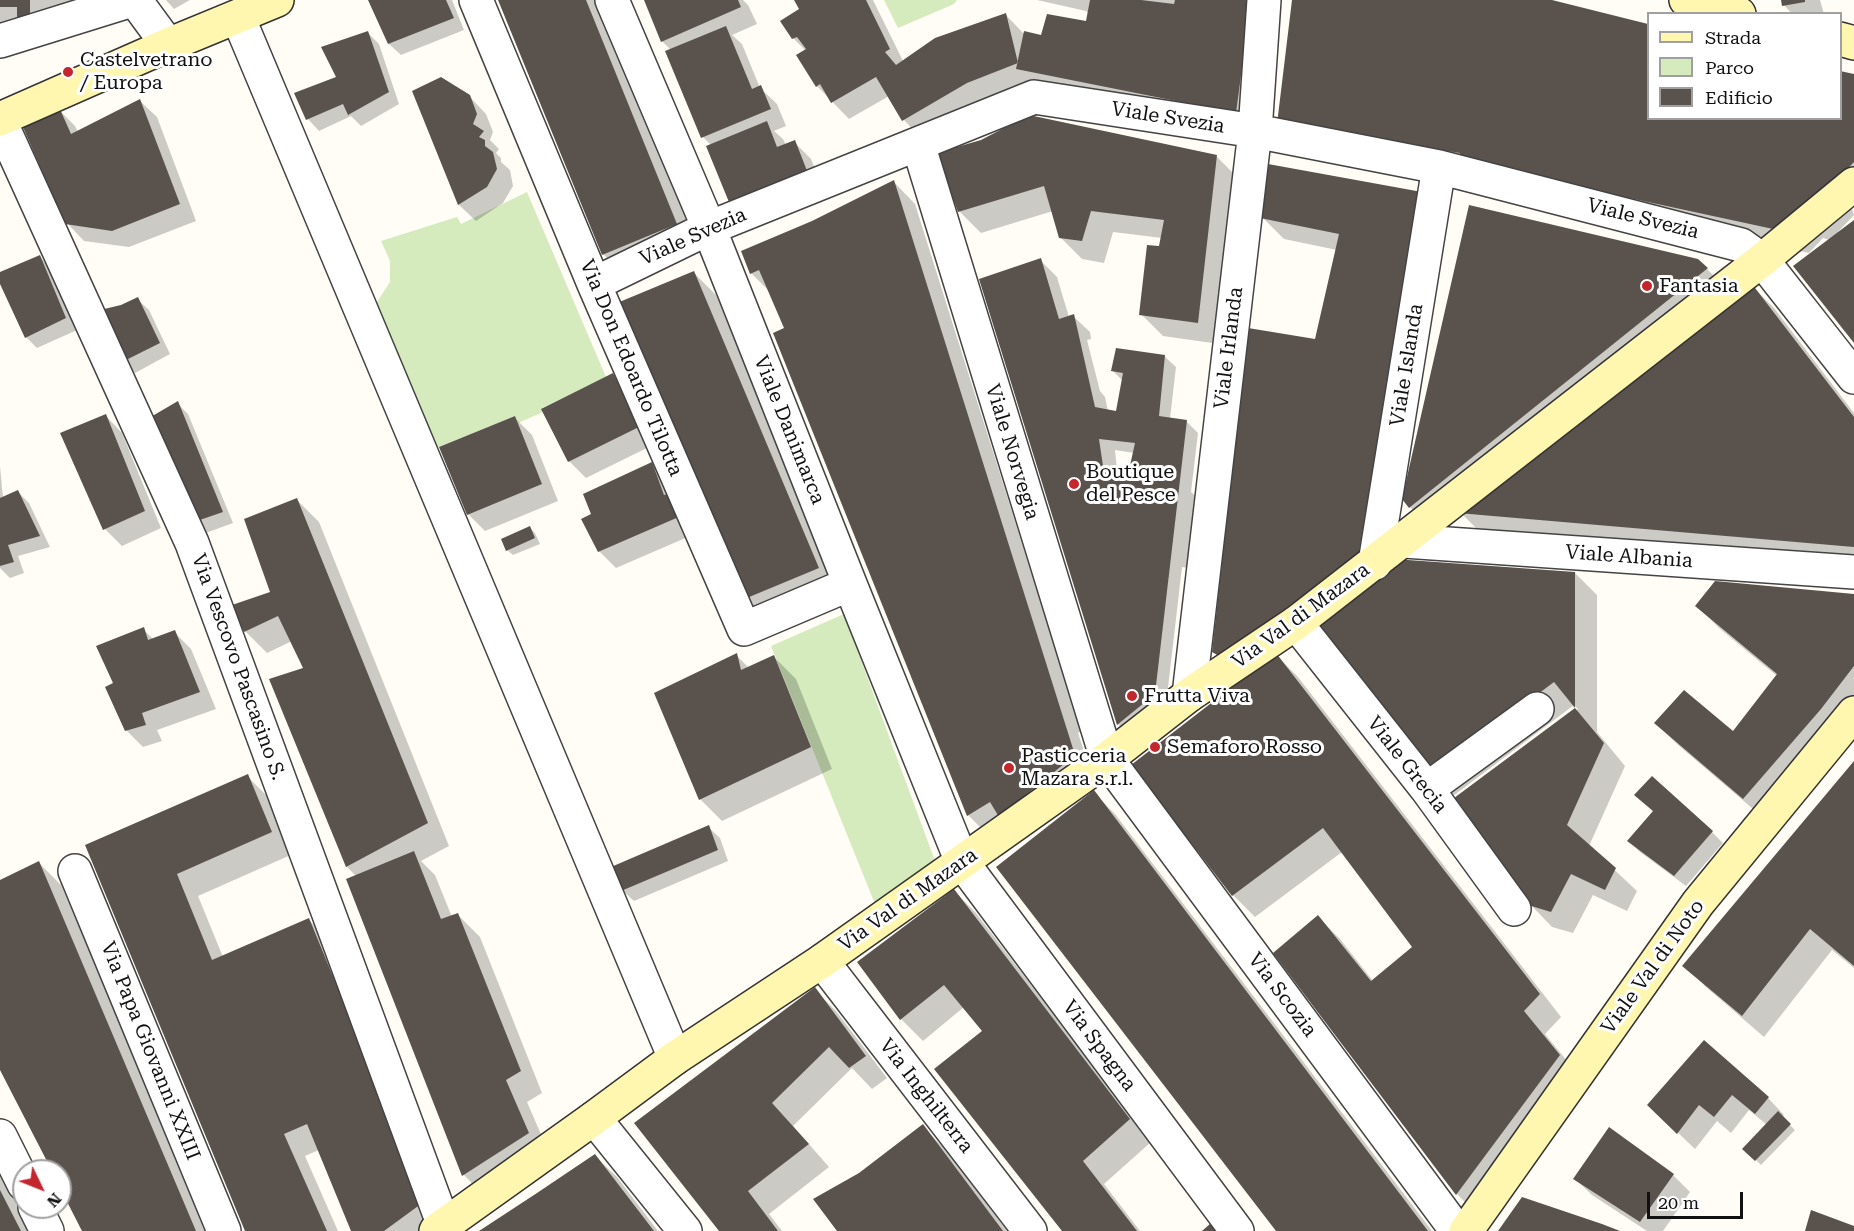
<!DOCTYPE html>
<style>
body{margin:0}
#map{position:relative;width:1854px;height:1231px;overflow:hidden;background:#fffdf5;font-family:"Roboto Serif",serif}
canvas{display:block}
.legend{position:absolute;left:1647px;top:12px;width:195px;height:108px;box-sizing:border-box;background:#fff;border:2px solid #a0a0a0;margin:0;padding:8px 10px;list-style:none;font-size:18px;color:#111}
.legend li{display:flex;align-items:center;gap:12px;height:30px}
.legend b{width:30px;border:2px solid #a0a0a0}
.north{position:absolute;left:12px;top:1159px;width:60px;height:60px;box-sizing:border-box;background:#fff;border:2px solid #a0a0a0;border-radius:50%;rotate:133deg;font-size:16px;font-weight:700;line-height:24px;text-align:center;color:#111}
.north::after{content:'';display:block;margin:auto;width:21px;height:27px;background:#c4262e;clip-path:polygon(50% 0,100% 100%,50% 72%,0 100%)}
.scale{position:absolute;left:1647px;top:1192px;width:96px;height:27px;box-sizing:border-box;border:3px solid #111;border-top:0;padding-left:8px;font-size:18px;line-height:21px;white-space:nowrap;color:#111;-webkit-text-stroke:4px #fff;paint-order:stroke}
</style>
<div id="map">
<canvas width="1854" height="1231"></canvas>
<ul class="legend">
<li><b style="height:8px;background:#fff6b0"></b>Strada</li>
<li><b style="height:16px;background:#d5ebbd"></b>Parco</li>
<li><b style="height:16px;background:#5a524d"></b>Edificio</li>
</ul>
<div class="north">N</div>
<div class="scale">20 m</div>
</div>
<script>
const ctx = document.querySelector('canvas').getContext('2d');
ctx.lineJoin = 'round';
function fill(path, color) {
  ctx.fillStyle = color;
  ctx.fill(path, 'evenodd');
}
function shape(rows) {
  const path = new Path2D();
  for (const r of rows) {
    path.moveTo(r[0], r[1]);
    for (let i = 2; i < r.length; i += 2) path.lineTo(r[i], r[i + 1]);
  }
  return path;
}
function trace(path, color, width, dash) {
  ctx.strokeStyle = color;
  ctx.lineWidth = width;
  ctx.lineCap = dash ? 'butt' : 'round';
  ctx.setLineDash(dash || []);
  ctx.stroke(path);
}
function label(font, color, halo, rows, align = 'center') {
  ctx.font = font + ' "Roboto Serif",serif';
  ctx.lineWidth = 6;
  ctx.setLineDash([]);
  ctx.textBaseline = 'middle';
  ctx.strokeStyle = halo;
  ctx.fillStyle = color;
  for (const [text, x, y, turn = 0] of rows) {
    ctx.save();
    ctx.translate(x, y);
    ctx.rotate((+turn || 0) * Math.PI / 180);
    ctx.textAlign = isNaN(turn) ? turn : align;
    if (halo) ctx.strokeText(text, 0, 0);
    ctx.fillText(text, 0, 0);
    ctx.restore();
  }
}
fill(shape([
 [884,0,957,0,954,4,898,28],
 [527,192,606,377,542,408,543,412,518,423,515,416,439,447,427,447,375,305,390,282,390,261,381,241,457,217,461,224],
 [844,614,935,861,875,904,771,646]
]), '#d5ebbd');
fill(shape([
 [0,0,94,0,26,23,0,23],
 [166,0,190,0,174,9],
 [370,0,452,0,464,30,401,55,389,44],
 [499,0,598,0,698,246,625,276,603,254],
 [645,0,743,0,748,5,757,24,732,35,742,44,760,88,777,104,786,126,774,131,783,139,786,145,794,142,811,159,825,193,711,145,703,137,671,50,662,41],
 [796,0,873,0,903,61,1006,15,1023,33,1042,37,1087,23,1089,14,1086,11,1037,0,1275,0,1257,134,1040,91,1031,81,984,99,920,137,904,120,889,96,849,119,817,86,806,51,793,38,801,10],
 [1293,0,1545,0,1648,25,1648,118,1840,118,1854,76,1854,207,1852,209,1854,215,1838,232,1839,233,1854,222,1854,341,1830,240,1823,238,1809,253,1482,182,1443,177],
 [1782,0,1820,0,1824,14,1792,14,1784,5],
 [368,33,379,44,399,104,361,126,351,116,319,131,308,119,296,94,338,77],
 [414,92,469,96,486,114,493,132,490,140,499,149,496,153,501,158,501,162,510,170,513,186,503,203,476,221,459,205],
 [140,101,157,117,196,221,129,247,84,241,67,223,58,109,75,126,78,132],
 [938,154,1216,156,1238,178,1219,344,1163,336,1141,314,1162,238,1113,232,1104,263,1082,259,1060,237,1053,211,981,233,959,211],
 [894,182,915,204,1081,731,1078,733,1091,772,985,832,968,815,771,293,751,273,743,251,813,222],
 [1421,194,1380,572,1575,573,1597,595,1597,732,1625,766,1589,846,1637,891,1627,911,1593,895,1573,933,1552,927,1530,904,1452,801,1578,709,1574,705,1453,796,1431,774,1314,625,1275,654,1298,677,1561,1017,1545,1034,1581,1078,1479,1216,1457,1194,1275,953,1318,917,1340,939,1373,981,1414,947,1342,852,1255,917,1233,895,1250,675,1236,674,1214,651,1317,341,1337,250,1284,239,1262,217],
 [40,257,51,268,77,330,37,348,26,337,0,280,0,273],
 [1040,260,1057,277,1069,317,1073,316,1090,332,1091,339,1087,340,1100,391,1105,397,1108,411,1117,413,1123,381,1112,370,1164,356,1176,367,1170,419,1187,422,1198,433,1191,492,1197,497,1188,568,1182,567,1166,705,1129,735,1118,724],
 [1115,450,1134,453,1134,473,1117,470],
 [1698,260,1724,286,1432,529,1410,507],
 [694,273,716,295,839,590,765,621,743,599],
 [1752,286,1774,308,1854,413,1854,566,1482,534,1461,513],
 [137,299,149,310,170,354,135,373,123,361,122,306],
 [613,375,629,392,655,444,586,478,569,461],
 [177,403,188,414,233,523,203,534,192,522],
 [106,416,122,433,161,528,122,546,105,529],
 [515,418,532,435,558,501,485,531,468,514],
 [652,463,668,480,697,533,616,568,599,551,593,515],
 [0,466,3,498,0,498],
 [18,492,29,503,50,547,18,556,24,573,10,578,0,568,0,500],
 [297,500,319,522,449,846,421,861,435,875,452,917,458,915,480,937,542,1093,527,1102,550,1155,485,1197,464,1175,348,880,356,876,347,867,305,669,292,641,267,653,245,631,272,593],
 [530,528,535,533,540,544,513,555,507,550],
 [1854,595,1854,717,1766,820,1678,745,1656,723,1733,733,1777,676,1719,628,1697,606],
 [143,629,154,640,174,632,191,649,216,709,157,730,162,741,143,747,126,730],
 [736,655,749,668,774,657,796,679,832,769,722,821,700,799],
 [1854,763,1854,968,1832,950,1764,1037,1706,987,1684,965],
 [247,776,269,798,293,854,198,896,223,957,309,920,331,942,436,1231,353,1231,319,1150,305,1156,338,1231,247,1231,87,845],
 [1093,792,1115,814,1432,1231,1278,1231],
 [1636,795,1712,832,1723,843,1686,886,1640,852,1629,841,1654,812],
 [708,827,720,838,728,861,634,901,622,890],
 [39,863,61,885,208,1231,83,1231,60,1184,60,1171,53,1171,0,1066,0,882],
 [954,891,976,913,1151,1142,1104,1184,1140,1231,1064,1231,984,1031,964,1007,923,1041,901,1019,859,963],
 [814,989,836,1011,887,1078,872,1089,852,1068,793,1126,829,1167,769,1214,782,1231,721,1231],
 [1704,1042,1768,1098,1784,1115,1782,1117,1795,1130,1761,1165,1745,1149,1767,1125,1749,1110,1731,1133,1717,1121,1695,1149,1649,1105],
 [922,1126,944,1148,1007,1231,839,1231,860,1174],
 [1609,1129,1673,1175,1690,1192,1663,1231,1647,1231,1592,1195,1575,1179],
 [595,1156,617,1177,658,1231,482,1231],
 [0,1170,30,1231,0,1231]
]), '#0003');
fill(shape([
 [0,0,30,0,30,17,17,17,17,7,0,7],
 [368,0,446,0,454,18,388,44],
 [498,0,586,0,677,224,602,255],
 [644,0,738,0,741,7,661,42],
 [794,0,866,0,890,49,885,52,896,65,935,38,1006,13,1018,63,967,83,902,121,876,77,831,103,820,84,816,87,796,55,806,49,797,37,792,39,780,21,799,9],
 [1090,0,1141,0,1174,4,1175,0,1251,0,1236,113,1016,69,1024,31,1041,35,1047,14,1086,21],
 [1292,0,1552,0,1648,24,1648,118,1840,118,1840,71,1854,74,1854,162,1787,232,1458,161,1460,153,1277,124],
 [1781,0,1805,0,1805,2,1782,6],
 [726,26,752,89,761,85,771,109,701,138,665,51],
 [368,31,389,92,348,115,343,104,306,120,294,93,336,77,321,47],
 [441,77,470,95,477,114,473,124,484,131,479,137,485,140,485,146,493,152,497,169,487,187,458,205,412,91],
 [140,99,180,204,112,231,65,224,22,125,59,107,71,134],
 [1029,115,1217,155,1198,323,1139,315,1147,245,1159,246,1164,220,1091,211,1082,241,1059,238,1044,186,958,212,936,153,981,140],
 [767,121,777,147,795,140,809,176,731,207,706,146],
 [1268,164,1422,192,1358,557,1219,656,1212,652,1248,328,1315,339,1339,234,1260,218],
 [894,180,1075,755,999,817,990,802,967,816,773,333,784,328,759,270,750,274,741,251,812,221],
 [1469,205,1698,259,1708,268,1409,508,1402,499],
 [1854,220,1854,343,1793,266],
 [40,255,66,318,25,338,0,284,0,272],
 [1041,258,1059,319,1074,314,1095,407,1116,411,1123,373,1111,371,1116,348,1165,355,1159,416,1187,420,1155,694,1117,725,979,279],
 [1099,439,1135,443,1129,470,1103,466],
 [694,271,819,568,742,600,617,303],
 [1752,284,1854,417,1854,547,1458,513],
 [138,297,160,343,122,362,100,310,121,305],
 [613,373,639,427,568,462,541,409],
 [178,401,223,512,191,523,149,418],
 [106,414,145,511,103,530,60,433],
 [515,416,542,484,467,515,439,447],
 [652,462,664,495,672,493,681,516,598,552,581,519,591,514,583,494],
 [18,490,40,536,8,545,14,562,0,566,0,498],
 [297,498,428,823,346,867,269,679,303,668,278,616,244,632,232,605,270,592,244,519],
 [530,526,535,538,506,551,501,539],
 [1394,559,1575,572,1575,708,1554,682,1430,775,1311,624],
 [1715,581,1854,594,1854,666,1821,709,1743,799,1654,723,1684,690,1733,731,1777,674,1695,606],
 [144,627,148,640,175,630,200,692,142,713,146,725,125,731,105,687,113,683,96,646],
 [737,653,741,670,774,655,811,747,699,800,654,693],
 [1276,653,1540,994,1524,1011,1560,1055,1456,1195,1273,953,1318,915,1371,981,1412,947,1323,828,1232,896,1131,765],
 [1575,708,1604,743,1567,825,1616,868,1605,890,1571,874,1551,912,1528,905,1450,801],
 [1854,761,1854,966,1810,929,1742,1016,1682,966],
 [248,774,272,832,177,874,212,960,309,918,425,1201,384,1231,351,1231,307,1124,284,1134,327,1231,245,1231,85,845],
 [1652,776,1713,831,1674,876,1627,841,1653,811,1634,795],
 [1094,790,1428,1231,1276,1231,996,867],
 [709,825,718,850,621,891,611,867],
 [414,851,441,919,458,913,521,1071,506,1080,529,1133,462,1176,346,879],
 [39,861,196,1231,82,1231,60,1188,60,1171,52,1171,0,1070,0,880],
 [954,889,1130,1119,1083,1161,1137,1231,1062,1231,934,1069,982,1031,944,985,900,1020,857,962],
 [815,987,866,1056,849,1068,829,1047,772,1103,809,1144,748,1191,778,1231,719,1231,634,1123],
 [1704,1040,1769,1097,1755,1114,1732,1095,1714,1117,1699,1105,1677,1134,1647,1105],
 [1778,1111,1791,1124,1755,1161,1742,1149],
 [923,1124,1003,1231,837,1231,813,1199,859,1173],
 [1609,1127,1674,1174,1640,1222,1573,1179],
 [595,1154,654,1231,479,1231,537,1193],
 [0,1190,21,1231,0,1231],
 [1522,1197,1602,1224,1620,1231,1498,1231],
 [1811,1210,1854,1226,1854,1231,1805,1231],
 [1211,1223,1216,1231,1202,1231]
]), '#5a524d');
const street = shape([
 [135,0,168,45],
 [476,0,594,284,744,629,850,584],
 [612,0,709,228,850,584,962,862,1237,1231],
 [238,17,675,1058],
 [0,41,132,0],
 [0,121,192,543,444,1226,447,1231],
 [918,144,1107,759,1457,1231],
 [594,284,709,228,1034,97,1255,131,1439,167,1741,245,1762,260,1854,377],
 [1404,541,1854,572],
 [1375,563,1439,167],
 [1296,623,1427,789,1514,909],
 [1189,695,1255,131,1264,0],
 [1427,789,1537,709],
 [75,871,224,1231],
 [822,961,1030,1231],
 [594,1118,685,1231],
 [0,1136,24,1184],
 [35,1207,47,1231]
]);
const secondary = shape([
 [1686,0,1739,14],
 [1840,39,1854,43],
 [0,119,168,45,277,0],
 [436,1231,594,1118,675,1058,822,961,1107,759,1189,695,1296,623,1762,260,1854,184],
 [1466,1231,1698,903,1854,713]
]);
trace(street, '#444', 36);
trace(secondary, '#333', 36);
trace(street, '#fff', 33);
trace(secondary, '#fff6b0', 33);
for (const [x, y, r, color] of [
 [68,72,6,"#c4262e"],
 [1647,286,6,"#c4262e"],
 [1074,484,6,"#c4262e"],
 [1132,696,6,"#c4262e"],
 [1155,747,6,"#c4262e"],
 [1009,768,6,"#c4262e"]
]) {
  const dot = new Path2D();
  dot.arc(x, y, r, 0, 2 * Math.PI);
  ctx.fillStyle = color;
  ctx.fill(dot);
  trace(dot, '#fff', 2);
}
label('20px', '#111', '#fff', [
 ["Castelvetrano",80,60],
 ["/ Europa",80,83],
 ["Fantasia",1659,286],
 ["Boutique",1086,472],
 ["del Pesce",1086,495],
 ["Frutta Viva",1144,696],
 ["Semaforo Rosso",1167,747],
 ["Pasticceria",1021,756],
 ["Mazara s.r.l.",1021,779]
], 'left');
label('20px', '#111', '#fff', [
 ["Viale Svezia",1168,118,9],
 ["Viale Svezia",1643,219,14],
 ["Viale Svezia",693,237,-24],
 ["Viale Irlanda",1229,348,-83],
 ["Viale Islanda",1407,365,-81],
 ["Via Don Edoardo Tilotta",631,368,67],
 ["Viale Danimarca",789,430,68],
 ["Viale Norvegia",1012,452,73],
 ["Viale Albania",1629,557,4],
 ["Via Val di Mazara",1301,616,-36],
 ["Via Vescovo Pascasino S.",238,667,70],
 ["Viale Grecia",1407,765,52],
 ["Via Val di Mazara",908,900,-35],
 ["Viale Val di Noto",1653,967,-54],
 ["Via Scozia",1282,995,53],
 ["Via Spagna",1099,1046,53],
 ["Via Papa Giovanni XXIII",150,1051,68],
 ["Via Inghilterra",926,1096,52]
]);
</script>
